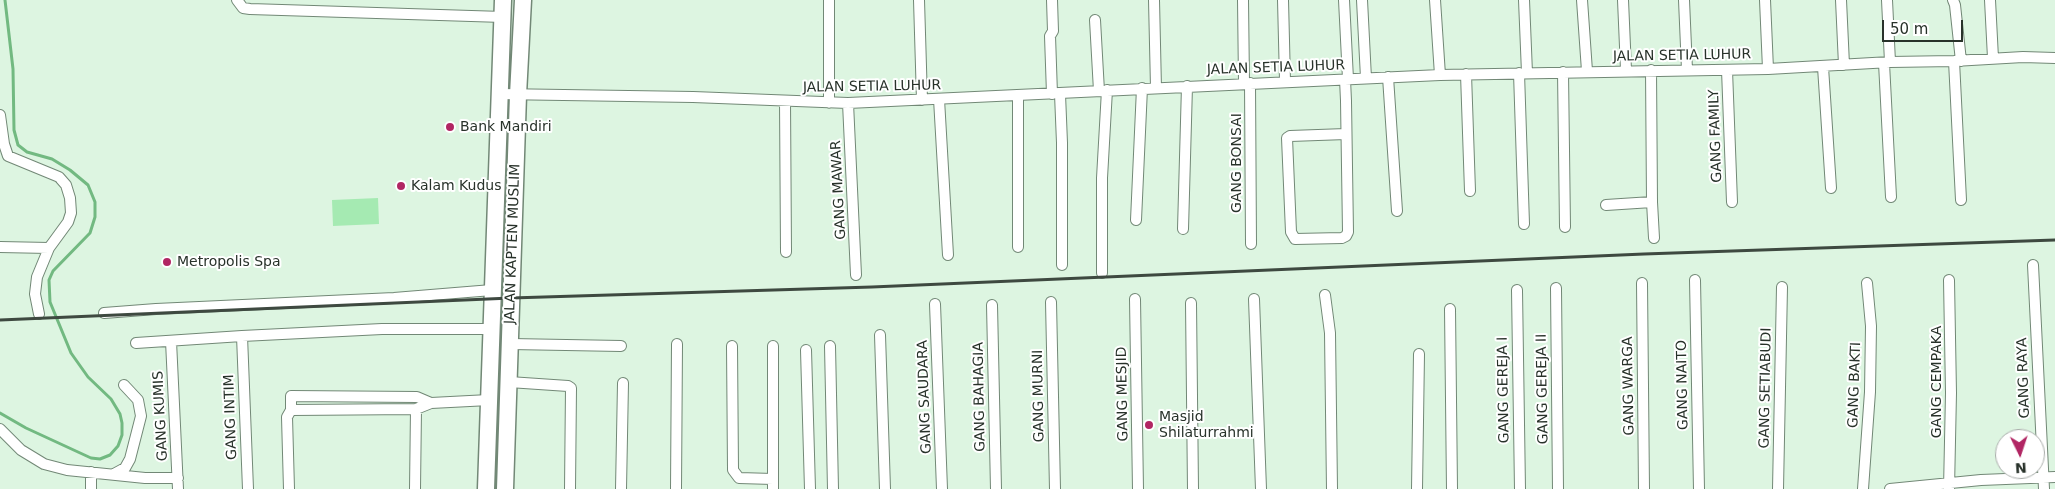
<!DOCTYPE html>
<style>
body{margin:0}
#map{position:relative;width:2055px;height:489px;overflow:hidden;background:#ddf5e1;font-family:"DejaVu Sans",sans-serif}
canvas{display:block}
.north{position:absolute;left:1995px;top:429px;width:50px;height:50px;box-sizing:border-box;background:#fff;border:1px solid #a9adaa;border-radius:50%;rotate:176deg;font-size:14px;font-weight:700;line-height:20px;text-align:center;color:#28322a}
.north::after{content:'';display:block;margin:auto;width:18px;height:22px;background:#b12663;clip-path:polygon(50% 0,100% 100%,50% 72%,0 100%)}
.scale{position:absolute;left:1882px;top:20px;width:81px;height:22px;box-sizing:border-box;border:2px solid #28322a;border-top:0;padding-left:6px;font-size:15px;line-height:18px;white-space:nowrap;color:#28322a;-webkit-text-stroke:4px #fff;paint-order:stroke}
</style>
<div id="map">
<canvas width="2055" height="489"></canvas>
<div class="north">N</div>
<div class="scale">50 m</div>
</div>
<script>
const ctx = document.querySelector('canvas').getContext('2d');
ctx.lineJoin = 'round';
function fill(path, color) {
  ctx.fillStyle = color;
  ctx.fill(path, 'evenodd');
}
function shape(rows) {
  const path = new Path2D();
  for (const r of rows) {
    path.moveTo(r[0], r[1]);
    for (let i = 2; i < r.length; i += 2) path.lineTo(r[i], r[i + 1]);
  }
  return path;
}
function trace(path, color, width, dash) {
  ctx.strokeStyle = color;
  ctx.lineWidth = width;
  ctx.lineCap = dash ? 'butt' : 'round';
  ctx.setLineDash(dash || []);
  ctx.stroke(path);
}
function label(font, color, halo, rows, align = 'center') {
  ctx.font = font + ' "DejaVu Sans",sans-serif';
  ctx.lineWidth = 4;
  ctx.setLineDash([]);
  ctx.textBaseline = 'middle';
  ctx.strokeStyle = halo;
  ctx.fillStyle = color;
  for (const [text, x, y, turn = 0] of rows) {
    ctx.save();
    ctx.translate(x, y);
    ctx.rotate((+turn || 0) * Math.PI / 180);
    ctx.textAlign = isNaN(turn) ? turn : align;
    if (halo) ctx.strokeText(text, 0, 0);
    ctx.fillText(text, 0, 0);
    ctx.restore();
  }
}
fill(shape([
 [378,198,379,224,333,226,332,200]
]), '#a5eab2');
trace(shape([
 [0,413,26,428,91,458,100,459,110,455,118,446,122,435,122,423,120,414,111,399,88,377,71,353,50,302,49,280,53,271,90,233,95,217,95,202,88,185,70,170,52,159,27,152,18,145,14,130,13,69,5,0]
]), '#72b981', 3);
const street = shape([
 [237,0,243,8,250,9,503,17],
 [919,0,922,100],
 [1052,0,1053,31,1050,36,1052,94],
 [1154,0,1156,88],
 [1243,0,1244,83],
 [1283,0,1285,81],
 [1344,0,1348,79],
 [1362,0,1366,78],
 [1435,0,1440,75],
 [1524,0,1527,73],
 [1582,0,1587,71],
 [1623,0,1626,70],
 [1684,0,1687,70],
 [1765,0,1768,69],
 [1841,0,1844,65],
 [1887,0,1890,62],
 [1953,0,1955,5,1961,61],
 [1990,0,1993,58],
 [1095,20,1099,91],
 [1954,61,1961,200],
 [1884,63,1891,197],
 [1823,67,1831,188],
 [1651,70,1652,202,1654,238],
 [1727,70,1732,202],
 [1563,72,1565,227],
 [1519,73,1524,224],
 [1466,74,1470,191],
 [1388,77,1397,211],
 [1345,79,1346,101,1348,232,1346,236,1342,238,1295,239,1291,232,1287,138,1290,136,1346,134],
 [1250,83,1251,244],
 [499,94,693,97,848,103,1440,75,1768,69,1890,62,1954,61,2023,57,2055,58],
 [1060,94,1062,143,1062,265],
 [1018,96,1018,247],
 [939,99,948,255],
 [785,101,786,252],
 [829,103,829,0],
 [848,103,856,275],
 [0,115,4,144,8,156,59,177,66,185,70,198,71,213,68,222,49,248,37,277,35,294,39,314],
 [1606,205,1652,202],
 [1136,220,1142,88],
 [1183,229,1187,86],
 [0,247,49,248],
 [2033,265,2044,489],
 [1102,273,1102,178,1107,90],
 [1695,280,1699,489],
 [1642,283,1644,489],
 [1556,288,1558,489],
 [1517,290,1520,489],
 [1325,295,1330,333,1332,489],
 [1135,299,1138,489],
 [1254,299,1261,489],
 [1051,302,1055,489],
 [1191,303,1193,489],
 [935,304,942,489],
 [992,305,996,489],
 [1450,309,1452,489],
 [104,313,156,309,394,298,492,290],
 [880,335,885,489],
 [171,341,178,489],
 [136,343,242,336],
 [511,344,621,346],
 [732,346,733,470,739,478,773,479,773,489],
 [773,346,773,479],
 [830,346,833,489],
 [806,350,810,489],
 [509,382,568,386,571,388,570,489],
 [291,410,416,409,431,403,489,400],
 [0,429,21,450,44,464,67,470,145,478,178,478],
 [91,472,91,489],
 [114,474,125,468,130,459,141,416,138,400,124,385],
 [248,489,242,336,382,329,492,329],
 [289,489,287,417,291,410,291,396,417,397,431,403],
 [415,489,416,409],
 [621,489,623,383],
 [676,489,677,344],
 [1417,489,1419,354],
 [1778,489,1782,287],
 [1863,489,1870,392,1871,326,1867,283],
 [1890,489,1981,480,2055,477],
 [1949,489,1951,393,1949,280]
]);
const primary = shape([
 [486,489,503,0],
 [505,489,518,95,523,0]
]);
trace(street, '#728876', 12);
trace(primary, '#728876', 19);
trace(street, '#fff', 10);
trace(primary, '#fff', 16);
trace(shape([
 [0,320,511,298,872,287,1644,254,2055,240]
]), '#3e4940', 3);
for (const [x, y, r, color] of [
 [450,127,5,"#b12663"],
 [401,186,5,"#b12663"],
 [167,262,5,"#b12663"],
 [1149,425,5,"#b12663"]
]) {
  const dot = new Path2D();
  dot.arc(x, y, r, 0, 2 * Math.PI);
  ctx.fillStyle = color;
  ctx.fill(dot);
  trace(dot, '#fff', 2);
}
label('14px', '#28322a', '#fff', [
 ["JALAN SETIA LUHUR",1682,56,-1],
 ["JALAN SETIA LUHUR",1276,68,-2],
 ["JALAN SETIA LUHUR",872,87,-1],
 ["GANG FAMILY",1716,136,-92],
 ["GANG BONSAI",1237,163,-90],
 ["GANG MAWAR",839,190,-93],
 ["JALAN KAPTEN MUSLIM",513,244,-88],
 ["GANG RAYA",2024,378,-92],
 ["GANG CEMPAKA",1937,382,-90],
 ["GANG NAITO",1683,385,-91],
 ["GANG BAKTI",1855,385,-88],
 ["GANG WARGA",1629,386,-91],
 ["GANG SETIABUDI",1766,388,-89],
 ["GANG GEREJA II",1543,389,-91],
 ["GANG GEREJA I",1504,390,-91],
 ["GANG MESJID",1123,394,-91],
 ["GANG MURNI",1039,396,-91],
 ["GANG SAUDARA",925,397,-92],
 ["GANG BAHAGIA",980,397,-91],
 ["GANG KUMIS",161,416,-93],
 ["GANG INTIM",231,417,-92]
]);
label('14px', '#28322a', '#fff', [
 ["Bank Mandiri",460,127],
 ["Kalam Kudus",411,186],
 ["Metropolis Spa",177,262],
 ["Masjid",1159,417],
 ["Shilaturrahmi",1159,433]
], 'left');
</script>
